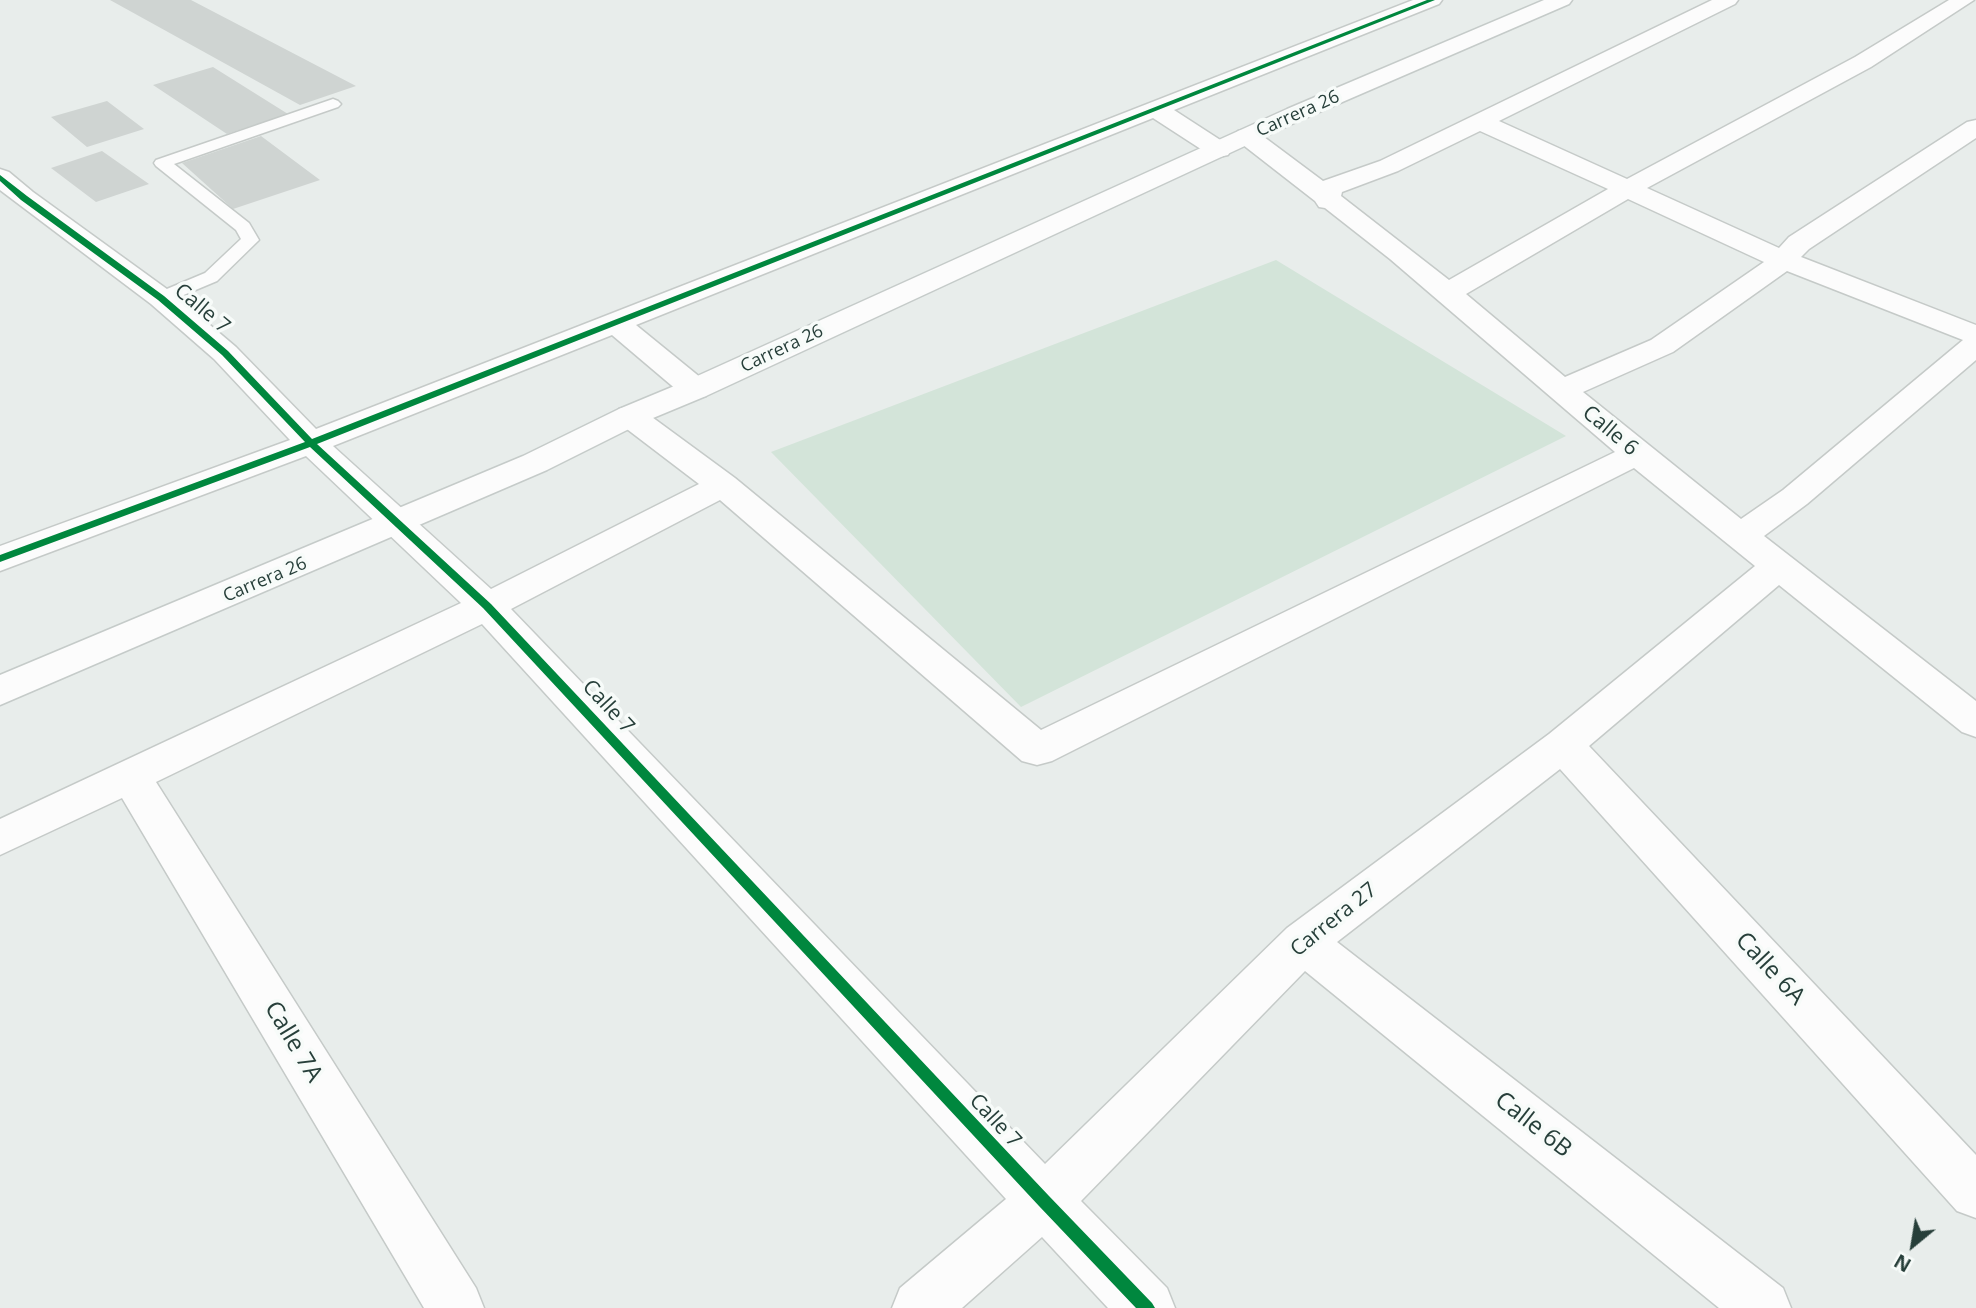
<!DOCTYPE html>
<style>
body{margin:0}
#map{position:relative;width:1976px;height:1308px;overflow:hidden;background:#e8edeb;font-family:"Open Sans",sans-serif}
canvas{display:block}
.north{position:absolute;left:1878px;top:1210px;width:70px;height:70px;-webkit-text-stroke:5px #f7fbf9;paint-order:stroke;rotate:210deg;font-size:19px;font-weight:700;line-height:28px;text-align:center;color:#273f3a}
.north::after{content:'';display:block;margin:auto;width:24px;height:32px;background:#273f3a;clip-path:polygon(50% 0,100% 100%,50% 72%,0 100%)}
</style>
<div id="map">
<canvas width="1976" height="1308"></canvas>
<div class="north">N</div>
</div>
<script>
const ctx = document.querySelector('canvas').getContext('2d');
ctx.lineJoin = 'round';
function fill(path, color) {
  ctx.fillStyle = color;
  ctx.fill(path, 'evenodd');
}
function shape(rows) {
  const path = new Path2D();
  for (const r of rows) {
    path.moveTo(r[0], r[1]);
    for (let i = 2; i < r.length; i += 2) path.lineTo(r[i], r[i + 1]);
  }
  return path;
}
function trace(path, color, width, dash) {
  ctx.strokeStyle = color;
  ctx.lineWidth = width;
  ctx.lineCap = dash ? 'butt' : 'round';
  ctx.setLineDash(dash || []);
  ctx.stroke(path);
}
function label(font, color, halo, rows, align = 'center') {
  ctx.font = font + ' "Open Sans",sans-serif';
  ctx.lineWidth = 7;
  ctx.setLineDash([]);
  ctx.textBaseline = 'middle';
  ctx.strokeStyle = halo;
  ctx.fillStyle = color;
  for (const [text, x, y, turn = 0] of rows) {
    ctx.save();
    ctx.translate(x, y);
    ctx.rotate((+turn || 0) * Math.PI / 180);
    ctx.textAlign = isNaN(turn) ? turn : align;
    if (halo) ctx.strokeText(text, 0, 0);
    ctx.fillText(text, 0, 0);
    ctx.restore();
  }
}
fill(shape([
 [1276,260,1566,436,1021,707,771,452]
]), '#d3e4d9');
fill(shape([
 [110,0,191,0,356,86,300,105],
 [213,67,288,114,227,134,153,85],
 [107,101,144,129,87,147,51,117],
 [261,136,320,180,233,209,182,163],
 [102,151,149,184,96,202,51,168]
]), '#cfd4d2');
const service = shape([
 [333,99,338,101,341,104,338,107,174,164,249,223,259,240,217,281,167,302,155,302,152,298,155,294,205,273,241,239,236,230,156,166,154,163,156,160,333,99]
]);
const minor = shape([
 [1413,0,1442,0,1439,4,1174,110,1228,145,1231,150,1228,155,1219,157,1210,155,1153,118,636,325,706,382,711,389,706,396,695,398,684,396,612,335,333,446,491,589,699,484,619,423,614,416,619,409,630,406,641,409,735,478,1041,730,1615,452,1390,259,1325,208,1319,207,1315,201,1238,141,1235,136,1238,131,1247,129,1256,131,1323,181,1380,161,1712,0,1738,0,1735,4,1499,121,1627,179,1855,57,1949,0,1974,0,1871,67,1647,188,1779,248,1789,237,1967,122,1976,120,1976,138,1809,249,1801,257,1976,325,1976,360,1807,504,1764,536,1976,701,1976,737,1962,732,1779,585,1589,746,1976,1155,1976,1218,1957,1211,1560,769,1337,942,1783,1288,1791,1308,1719,1308,1305,971,1081,1201,1167,1288,1175,1308,1108,1308,1042,1237,962,1308,892,1308,900,1288,1006,1199,482,624,156,782,476,1288,484,1308,424,1308,122,798,0,855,0,819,461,603,306,456,0,571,0,546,290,440,214,359,151,304,0,190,0,169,9,172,33,192,171,292,236,347,316,429,1413,0],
 [1480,131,1608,189,1449,280,1341,196,1342,192,1398,171,1480,131],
 [1628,199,1764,262,1651,340,1565,377,1466,294,1628,199],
 [1787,271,1963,340,1783,490,1741,519,1583,392,1673,352,1787,271],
 [1634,468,1755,566,1549,734,1287,928,1045,1164,511,609,720,500,1022,761,1037,765,1052,761,1634,468]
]);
const secondary = shape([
 [1544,0,1572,0,1569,4,1303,119,706,396,641,423,547,470,0,705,0,675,523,456,619,409,684,382,1287,109,1544,0]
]);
trace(service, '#c5cac8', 3);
trace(minor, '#c5cac8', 3);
trace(secondary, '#c5cbc9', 3);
fill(service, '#fcfcfc');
fill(minor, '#fcfcfc');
fill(secondary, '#fcfcfc');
fill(shape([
 [1427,0,1435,0,317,444,491,604,1049,1196,1152,1303,1155,1308,1136,1308,1039,1206,483,608,310,447,0,562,0,555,305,442,222,355,158,300,21,200,0,181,0,175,27,196,164,296,228,351,312,439,1427,0]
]), '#00873e');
label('18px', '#273f3a', '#f7fbf9', [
 ["Carrera 26",1298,114,-24],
 ["Carrera 26",782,349,-25],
 ["Carrera 26",265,580,-23]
]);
label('21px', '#273f3a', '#f7fbf9', [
 ["Calle 7",202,309,40],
 ["Calle 6",1610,431,40],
 ["Calle 7",608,707,47],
 ["Carrera 27",1334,920,-39],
 ["Calle 7",995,1121,47]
]);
label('24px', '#273f3a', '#f7fbf9', [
 ["Calle 6A",1770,969,47],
 ["Calle 7A",293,1042,59],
 ["Calle 6B",1533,1125,38]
]);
</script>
